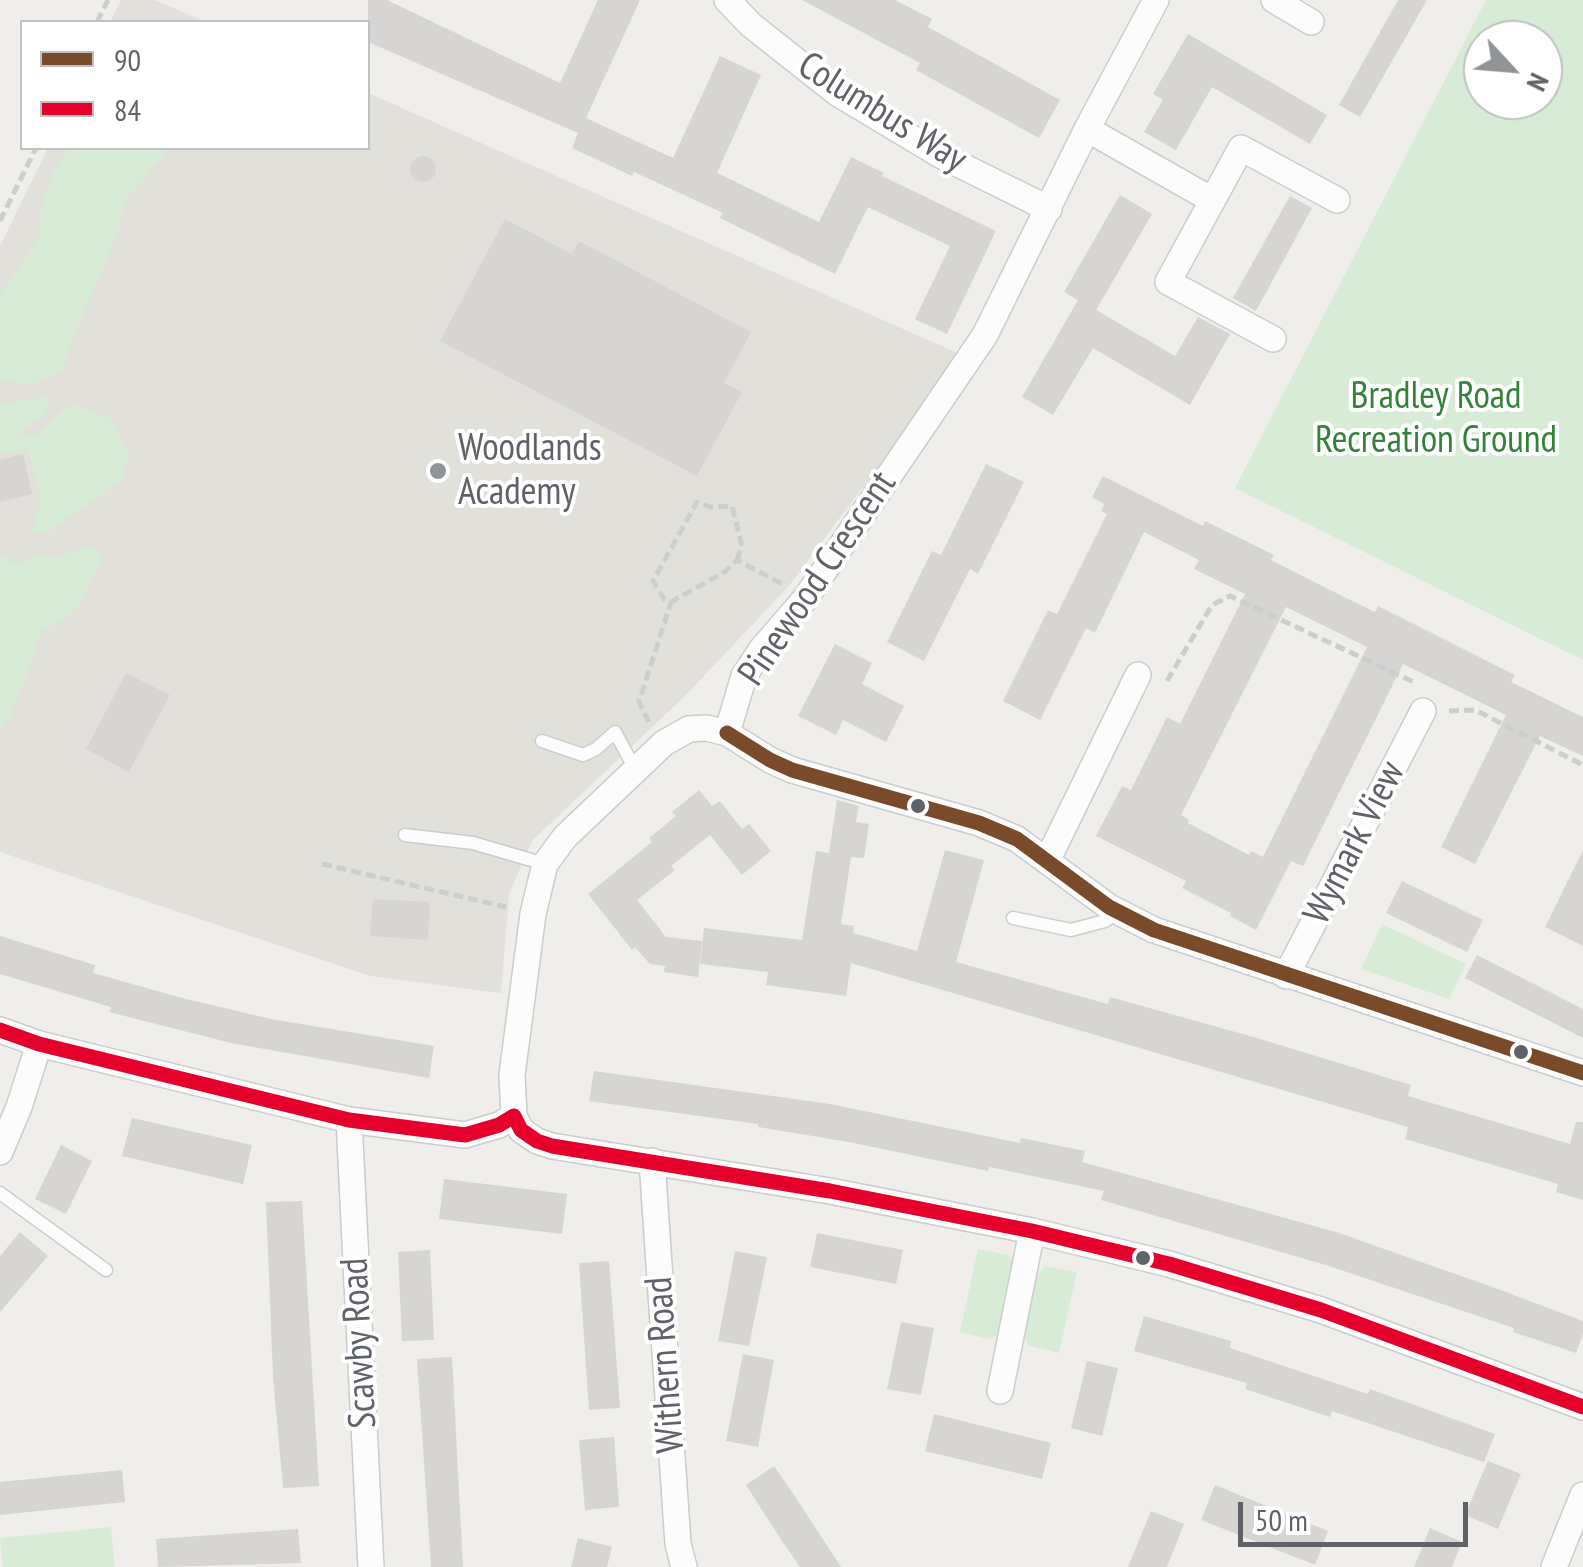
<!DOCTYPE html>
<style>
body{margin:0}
#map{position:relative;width:1583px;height:1567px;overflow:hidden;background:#efeeea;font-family:"PT Sans Narrow",sans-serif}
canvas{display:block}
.legend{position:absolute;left:20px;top:20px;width:350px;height:130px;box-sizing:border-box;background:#fff;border:2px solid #bfc1c3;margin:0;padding:12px 18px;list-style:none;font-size:30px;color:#5f6368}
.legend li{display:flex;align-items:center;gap:20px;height:50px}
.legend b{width:50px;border:2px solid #bfc1c3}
.north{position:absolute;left:1463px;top:20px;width:100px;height:100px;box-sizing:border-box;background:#fff;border:2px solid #bfc1c3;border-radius:50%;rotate:116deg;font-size:28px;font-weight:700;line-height:40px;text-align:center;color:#5f6368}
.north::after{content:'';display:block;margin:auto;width:35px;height:45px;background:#919496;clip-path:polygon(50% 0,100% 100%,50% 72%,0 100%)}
.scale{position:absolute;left:1238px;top:1502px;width:230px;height:45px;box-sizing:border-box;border:5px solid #5f6368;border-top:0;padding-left:12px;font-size:30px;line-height:35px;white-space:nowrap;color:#5f6368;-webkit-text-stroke:8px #fff;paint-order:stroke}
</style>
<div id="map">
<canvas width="1583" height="1567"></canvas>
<ul class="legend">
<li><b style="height:12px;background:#7a4b2a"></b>90</li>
<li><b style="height:12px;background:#e4002b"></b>84</li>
</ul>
<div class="north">N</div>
<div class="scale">50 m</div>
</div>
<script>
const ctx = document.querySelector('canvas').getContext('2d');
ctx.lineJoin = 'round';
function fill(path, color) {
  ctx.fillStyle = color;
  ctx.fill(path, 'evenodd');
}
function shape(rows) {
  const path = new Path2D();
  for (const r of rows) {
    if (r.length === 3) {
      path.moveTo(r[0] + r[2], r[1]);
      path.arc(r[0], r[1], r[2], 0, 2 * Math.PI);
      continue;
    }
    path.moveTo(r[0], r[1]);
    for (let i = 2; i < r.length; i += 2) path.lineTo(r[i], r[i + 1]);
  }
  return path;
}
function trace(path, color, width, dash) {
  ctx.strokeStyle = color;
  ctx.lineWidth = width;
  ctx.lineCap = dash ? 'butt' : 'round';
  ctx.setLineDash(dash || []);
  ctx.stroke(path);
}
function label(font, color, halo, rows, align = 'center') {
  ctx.font = font + ' "PT Sans Narrow",sans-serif';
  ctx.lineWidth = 8;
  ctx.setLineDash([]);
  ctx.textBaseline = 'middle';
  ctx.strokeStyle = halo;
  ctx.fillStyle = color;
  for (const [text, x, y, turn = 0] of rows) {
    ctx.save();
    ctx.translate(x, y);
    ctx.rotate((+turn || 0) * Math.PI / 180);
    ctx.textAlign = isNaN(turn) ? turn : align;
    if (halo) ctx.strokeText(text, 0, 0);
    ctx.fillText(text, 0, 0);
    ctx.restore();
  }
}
fill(shape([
 [121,0,155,0,206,22,110,22],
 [368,93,962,355,788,587,686,695,532,841,509,894,501,993,370,976,0,852,0,246,48,148,368,148]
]), '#e2e0da');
fill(shape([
 [1486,0,1583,0,1583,660,1235,488],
 [1483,40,1543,40,1543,100,1483,100],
 [70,148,170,148,125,201,117,236,77,329,63,370,33,384,6,381,0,384,0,295,39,237,42,205,55,168],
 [48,397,45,415,17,434,36,435,71,404,110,418,130,455,120,481,46,534,31,532,41,501,28,449,0,454,0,403],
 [94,545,103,557,80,604,63,620,42,631,11,717,0,731,0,554,14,563,29,560,36,553,54,558],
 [1382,924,1466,964,1449,999,1361,969],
 [978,1249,1008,1255,1015,1263,999,1335,988,1339,960,1332],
 [1045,1266,1077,1272,1059,1353,1030,1346,1025,1338,1035,1278],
 [111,1527,115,1567,3,1567,0,1538]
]), '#d8ebd6');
fill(shape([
 [368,0,387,0,560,83,598,0,640,0,586,118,673,158,720,56,761,75,717,173,819,222,851,157,884,173,882,176,996,231,947,334,915,319,950,246,868,207,835,274,720,218,723,213,634,172,632,176,572,148,578,133,368,42],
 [802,0,895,0,932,19,928,27,1060,100,1039,138,916,70,920,63],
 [1398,0,1427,0,1360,117,1339,105],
 [1188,34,1327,115,1310,144,1212,87,1176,150,1144,132,1163,100,1153,94],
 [423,169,13],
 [1120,195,1152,214,1096,310,1175,356,1198,317,1230,334,1190,405,1093,348,1053,415,1022,397,1078,300,1064,292],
 [1290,196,1312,208,1256,311,1233,298],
 [505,219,572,254,579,241,751,332,724,383,742,392,697,476,440,341],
 [23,454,32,494,0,502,0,460],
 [986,464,1024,482,978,574,970,569,924,661,887,642,932,551,941,555],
 [1103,476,1203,526,1205,521,1274,555,1271,560,1340,595,1375,612,1378,606,1515,675,1511,682,1583,717,1583,756,1540,736,1475,864,1441,847,1506,715,1403,664,1303,866,1291,861,1256,930,1230,916,1231,913,1182,888,1186,881,1096,836,1122,786,1131,790,1167,717,1180,724,1245,594,1194,569,1199,560,1144,532,1095,633,1086,628,1040,720,1003,701,1048,610,1057,614,1107,514,1101,511,1104,504,1092,497],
 [1286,607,1367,647,1263,857,1251,851,1249,855,1188,823,1189,820,1181,815],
 [835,644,872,663,862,684,904,706,886,742,843,720,836,735,798,716],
 [126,673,170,695,129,772,86,749],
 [699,790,712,806,720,801,742,829,749,824,771,851,742,875,710,835,671,866,675,870,637,900,666,937,702,941,698,977,664,972,665,966,650,964,635,947,632,950,588,894,652,842,649,838,676,816,672,812],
 [837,800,859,806,856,822,869,824,864,858,851,857,841,924,854,926,853,933,917,951,945,850,984,860,956,962,1108,1004,1110,997,1257,1038,1411,1085,1408,1096,1570,1144,1576,1122,1583,1122,1583,1200,1556,1192,1558,1184,1405,1139,1408,1127,851,963,846,996,766,985,768,972,700,964,704,928,802,940,816,851,829,853],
 [1583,850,1583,946,1545,927],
 [1402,881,1483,920,1467,952,1386,913],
 [373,899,430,902,428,940,370,936],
 [0,936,95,965,93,973,182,998,271,1019,434,1046,429,1078,231,1043,109,1012,111,1007,0,974],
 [1477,955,1583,1009,1583,1038,1465,978],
 [594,1071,830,1104,1020,1143,1021,1138,1085,1151,1082,1162,1336,1232,1498,1289,1583,1321,1583,1334,1576,1353,1513,1332,1514,1328,1326,1265,1101,1200,1104,1191,989,1167,988,1171,849,1142,758,1127,758,1124,589,1101],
 [132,1118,252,1145,243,1184,122,1156],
 [61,1145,92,1161,66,1214,35,1199],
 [444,1179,567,1194,562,1234,439,1219],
 [302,1201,319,1486,283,1488,273,1377,266,1202],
 [20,1232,48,1256,0,1312,0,1256],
 [817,1233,903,1250,896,1284,810,1267],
 [430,1250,434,1340,402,1341,398,1252],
 [735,1251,767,1257,749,1346,718,1341],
 [609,1261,620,1408,589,1410,579,1263],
 [1144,1316,1231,1341,1230,1348,1368,1394,1370,1389,1495,1434,1484,1462,1332,1411,1330,1417,1245,1389,1247,1383,1134,1351],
 [901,1322,934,1328,921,1395,887,1389],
 [743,1354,774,1360,758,1447,726,1441],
 [452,1357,463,1567,431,1567,417,1359],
 [1087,1361,1118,1368,1102,1436,1071,1428],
 [934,1414,1051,1443,1042,1479,925,1451],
 [614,1437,619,1507,585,1510,579,1440],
 [1488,1461,1521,1474,1498,1529,1465,1515],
 [774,1466,792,1492,841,1567,800,1567,780,1538,746,1485],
 [122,1470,125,1502,0,1515,0,1482],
 [1215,1485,1328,1531,1315,1565,1201,1520],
 [1151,1511,1184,1524,1167,1567,1128,1567],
 [1430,1528,1462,1542,1452,1567,1414,1567],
 [298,1529,301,1563,158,1567,156,1539],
 [578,1538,612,1547,607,1567,571,1567]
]), '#d6d5d3');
const lane = shape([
 [542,741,583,755,596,749,615,732,636,771],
 [405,835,473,843,545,864],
 [1013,918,1071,930,1105,921,1117,912],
 [0,1193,106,1270]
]);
const street = shape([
 [727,0,751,25,837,93,942,156,1049,209],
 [1274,0,1311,22],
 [1087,129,1212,200],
 [1273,339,1168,282,1241,148,1337,200],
 [727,733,770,760,792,770,979,823,1017,839,1109,907,1154,930,1583,1073],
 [1048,859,1138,675],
 [1286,976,1423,711],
 [0,1030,39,1044,349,1120,465,1135,499,1125,514,1116,521,1130,537,1141,552,1146,830,1191,1032,1231,1169,1264,1321,1310,1583,1407],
 [514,1116,512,1075,533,914,545,864,565,837,664,743,689,729,707,728,727,733,744,676,761,650,805,599,985,335,1087,129,1156,0],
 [349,1120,371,1567],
 [0,1152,19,1107,39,1044],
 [652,1161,678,1544,684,1567],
 [1000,1391,1032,1231],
 [1554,1567,1583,1495]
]);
trace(lane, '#cbcccc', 15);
trace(street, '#cbcccc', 28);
trace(shape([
 [97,22,108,0],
 [0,221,36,148],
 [737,560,742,546,732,506,710,507,697,502,653,581,664,599,671,602,726,571,737,560,784,585],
 [1167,681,1212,605,1230,596,1416,683],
 [1449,711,1475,710,1583,765],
 [649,722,639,702,671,602],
 [322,864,506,907]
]), '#cacfcc', 5, [10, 5]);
trace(lane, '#fdfcfc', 12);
trace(street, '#fdfcfc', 25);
trace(shape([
 [727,733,770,760,792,770,979,823,1017,839,1109,907,1154,930,1583,1073]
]), '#7a4b2a', 15);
trace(shape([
 [0,1030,39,1044,349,1120,465,1135,499,1125,514,1116,521,1130,537,1141,552,1146,830,1191,1032,1231,1169,1264,1321,1310,1583,1407]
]), '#e4002b', 15);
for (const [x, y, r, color] of [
 [438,471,10,"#919496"],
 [918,806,9,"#5f6368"],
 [1521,1052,9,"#5f6368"],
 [1143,1258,9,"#5f6368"]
]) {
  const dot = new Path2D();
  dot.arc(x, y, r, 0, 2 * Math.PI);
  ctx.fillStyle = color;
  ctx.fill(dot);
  trace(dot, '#fff', 4);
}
label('38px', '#5f6368', '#fff', [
 ["Columbus Way",882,113,32],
 ["Pinewood Crescent",818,579,-56],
 ["Wymark View",1355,843,-63],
 ["Scawby Road",360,1343,-93],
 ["Withern Road",666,1365,-94]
]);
label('38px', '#348238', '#fff', [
 ["Bradley Road",1436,397],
 ["Recreation Ground",1436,441]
]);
label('38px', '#5f6368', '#fff', [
 ["Woodlands",458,449],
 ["Academy",458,493]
], 'left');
</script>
